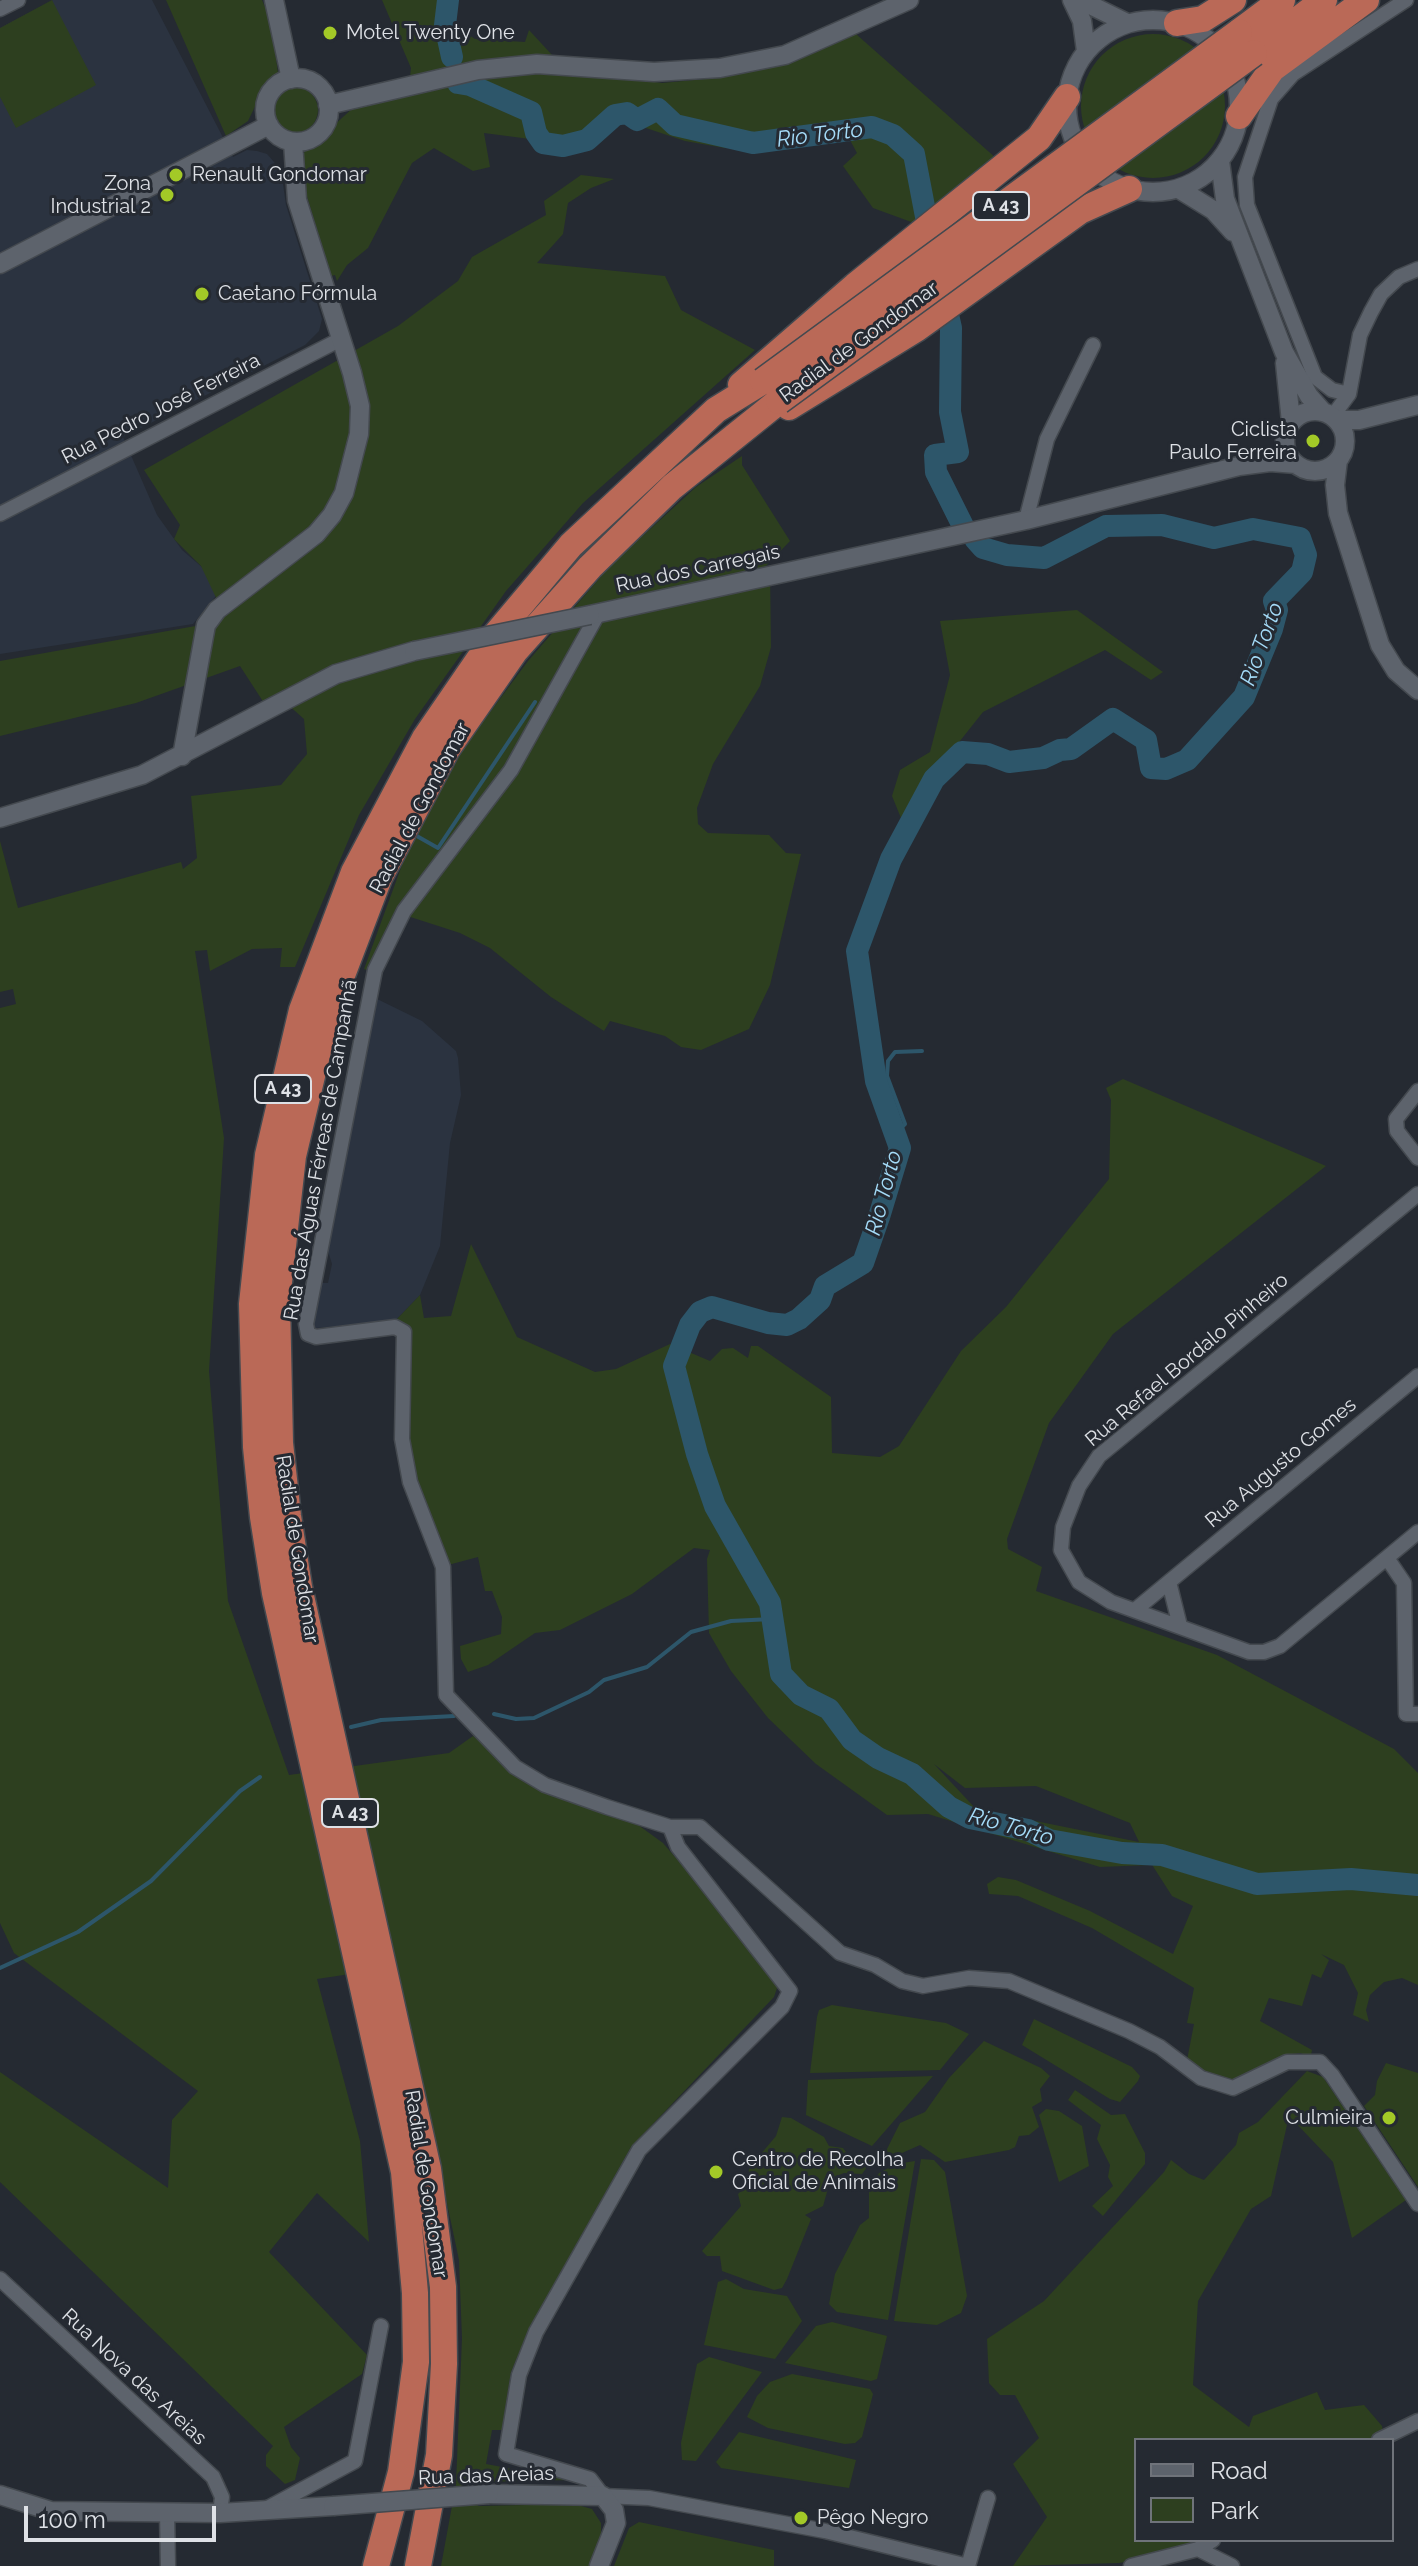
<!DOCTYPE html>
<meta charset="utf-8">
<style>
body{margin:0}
#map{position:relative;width:1418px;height:2566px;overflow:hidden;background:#252a32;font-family:Raleway,sans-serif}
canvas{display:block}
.legend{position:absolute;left:1134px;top:2438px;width:260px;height:104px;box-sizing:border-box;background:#252a32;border:2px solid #6f737a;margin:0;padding:10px 14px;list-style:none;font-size:24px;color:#dee1e6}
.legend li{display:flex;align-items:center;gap:16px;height:40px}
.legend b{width:40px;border:2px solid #6f737a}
.scale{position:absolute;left:24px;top:2506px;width:192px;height:36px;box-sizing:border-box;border:4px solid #dee1e6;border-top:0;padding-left:10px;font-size:24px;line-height:28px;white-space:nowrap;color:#dee1e6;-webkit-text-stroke:6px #252a32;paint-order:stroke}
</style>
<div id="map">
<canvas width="1418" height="2566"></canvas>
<ul class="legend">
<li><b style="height:10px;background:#5d636c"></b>Road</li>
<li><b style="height:22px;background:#2d3f1f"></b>Park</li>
</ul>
<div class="scale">100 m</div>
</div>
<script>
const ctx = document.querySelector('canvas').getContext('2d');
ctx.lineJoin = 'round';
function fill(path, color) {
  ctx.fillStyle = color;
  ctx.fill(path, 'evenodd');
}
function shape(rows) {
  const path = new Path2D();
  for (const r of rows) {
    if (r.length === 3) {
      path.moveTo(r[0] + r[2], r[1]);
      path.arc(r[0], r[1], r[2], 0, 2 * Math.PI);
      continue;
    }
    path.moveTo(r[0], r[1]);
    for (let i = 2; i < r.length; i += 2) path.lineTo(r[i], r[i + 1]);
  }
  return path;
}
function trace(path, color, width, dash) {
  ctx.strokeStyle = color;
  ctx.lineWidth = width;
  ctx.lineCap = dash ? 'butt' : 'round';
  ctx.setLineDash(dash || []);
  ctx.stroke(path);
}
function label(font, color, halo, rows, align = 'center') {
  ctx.font = font + ' Raleway,sans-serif';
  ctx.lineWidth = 6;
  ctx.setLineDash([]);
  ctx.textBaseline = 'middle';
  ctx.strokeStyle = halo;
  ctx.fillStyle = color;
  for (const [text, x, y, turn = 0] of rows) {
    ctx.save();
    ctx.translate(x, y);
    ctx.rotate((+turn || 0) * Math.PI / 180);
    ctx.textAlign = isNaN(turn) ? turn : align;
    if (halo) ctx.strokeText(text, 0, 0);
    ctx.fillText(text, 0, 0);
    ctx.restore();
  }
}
fill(shape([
 [53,0,152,0,233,157,247,150,257,151,267,154,281,170,286,205,322,319,319,331,305,345,123,437,157,515,182,550,224,586,193,624,0,654,0,28],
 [373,997,422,1021,456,1051,458,1058,461,1095,450,1143,440,1246,420,1295,395,1321,316,1328,312,1325,320,1283,328,1283,332,1264,328,1251]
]), '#2b3340');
fill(shape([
 [52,0,96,85,16,128,0,97,0,28],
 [166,0,262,0,271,21,278,73,263,90,248,121,226,136],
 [382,0,446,0,444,19,475,39,525,42,529,30,565,69,662,83,716,78,788,64,856,34,997,159,914,223,873,208,843,166,857,153,851,142,856,125,754,139,725,148,685,141,619,119,587,146,573,150,544,151,530,139,484,133,490,167,473,171,434,148,412,163,368,248,347,265,337,281,335,275,331,276,296,160,355,106,409,86,411,68],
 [1153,106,72],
 [295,110,23],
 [581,175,614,179,591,188,568,203,563,234,537,263,665,276,681,310,755,350,583,503,506,591,415,719,359,815,295,967,280,967,282,948,252,949,210,971,207,950,195,951,224,1138,209,1371,228,1601,289,1775,449,1753,473,1736,542,1791,634,1822,663,1843,760,1956,778,1985,774,1997,631,2147,530,2327,511,2372,502,2430,492,2430,486,2464,570,2480,478,2482,478,2506,574,2504,592,2509,601,2523,601,2539,590,2566,441,2566,456,2484,462,2338,459,2260,397,1967,317,1979,360,2141,369,2242,317,2193,269,2252,367,2355,362,2374,284,2427,291,2447,300,2458,295,2480,285,2484,266,2466,266,2455,273,2446,0,2182,0,2072,168,2188,172,2120,198,2091,14,1953,0,1923,0,1008,16,1004,13,989,0,992,0,841,18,908,181,862,183,869,197,858,191,796,281,785,307,754,304,719,277,695,264,703,240,666,136,703,0,736,0,661,201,625,219,604,201,566,174,539,180,525,144,470,398,326,458,281,472,257,546,215,544,201],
 [742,456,742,465,790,541,765,567,770,570,771,647,760,686,713,764,697,808,698,824,708,833,769,835,786,853,801,854,770,985,749,1029,701,1050,681,1047,665,1036,610,1021,604,1031,551,997,490,948,460,933,398,913,369,971,364,969,406,854,465,746,528,661,611,565,696,487],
 [1077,610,1163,672,1151,680,1105,650,983,712,929,780,903,823,892,796,900,770,930,752,950,675,940,621],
 [1123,1079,1326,1166,1113,1334,1049,1423,1007,1539,1008,1549,1042,1567,1036,1591,1217,1655,1394,1749,1418,1773,1418,1985,1402,1978,1384,1982,1370,1995,1366,2010,1369,2022,1353,2015,1358,1993,1344,1965,1321,1954,1329,1960,1321,1978,1312,1974,1302,2006,1269,1998,1260,2021,1312,2050,1310,2059,1301,2053,1292,2054,1236,2083,1212,2079,1187,2060,1194,2024,1187,2023,1194,1988,1092,1928,1018,1896,989,1894,987,1884,998,1877,1016,1880,1090,1911,1173,1954,1193,1906,1172,1896,1149,1860,1149,1865,1100,1867,928,1814,887,1815,816,1764,768,1718,731,1671,709,1633,707,1559,710,1550,694,1548,632,1594,560,1630,535,1633,488,1665,468,1672,461,1659,460,1646,501,1634,502,1617,492,1591,485,1591,478,1557,448,1565,423,1514,410,1457,410,1338,405,1323,395,1321,420,1295,424,1318,451,1316,471,1244,517,1337,595,1372,616,1369,670,1344,710,1361,722,1349,733,1348,748,1358,751,1346,758,1346,831,1397,832,1453,880,1457,899,1446,961,1351,1006,1307,1109,1179,1111,1100,1106,1088],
 [934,1764,965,1788,1036,1786,1130,1823,1139,1842,976,1809],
 [832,2005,946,2023,969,2034,940,2070,810,2073,817,2017,819,2010],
 [1034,2019,1132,2067,1140,2076,1138,2081,1120,2102,1110,2099,1022,2045],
 [984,2041,1041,2068,1050,2076,1040,2089,1042,2101,1032,2107,1039,2127,1029,2135,1019,2136,1015,2147,1009,2150,945,2162,920,2145,893,2157,884,2155,900,2123,925,2112,949,2078],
 [1386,2063,1418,2073,1418,2187,1364,2106,1375,2095,1377,2081],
 [1307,2071,1323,2077,1406,2200,1352,2238,1333,2162,1289,2116,1271,2196,1251,2209,1198,2301,1193,2385,1249,2427,1253,2416,1317,2392,1325,2410,1364,2405,1382,2426,1383,2434,1372,2440,1136,2440,1136,2540,1207,2540,1148,2558,1119,2563,1013,2566,1047,2517,1013,2464,1039,2438,1015,2395,1000,2395,989,2383,987,2339,1044,2301,1164,2172,1171,2160,1189,2174,1204,2180,1236,2145,1239,2133,1258,2122],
 [933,2076,872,2146,806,2115,808,2080],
 [1075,2090,1111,2115,1125,2114,1145,2153,1145,2164,1103,2216,1092,2206,1113,2186,1108,2177,1110,2165,1097,2139,1101,2125,1068,2100],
 [1046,2109,1059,2111,1082,2126,1089,2166,1059,2182,1039,2115],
 [782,2117,791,2118,824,2137,829,2146,843,2148,852,2160,872,2160,862,2174,844,2173,831,2178,823,2206,805,2215,811,2219,787,2279,782,2288,774,2290,722,2271,720,2256,707,2256,702,2251,741,2206,738,2194,748,2184,749,2168,776,2136],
 [921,2159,934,2160,945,2172,967,2296,961,2313,937,2325,894,2321],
 [915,2161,888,2320,837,2312,829,2304,835,2274,860,2225,869,2218,869,2188,879,2173,896,2164],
 [726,2279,744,2289,787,2296,802,2321,775,2359,704,2345,718,2282],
 [832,2322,887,2336,877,2379,871,2381,785,2363,816,2326],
 [709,2357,762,2372,696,2461,682,2460,681,2443,697,2364],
 [792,2374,870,2389,873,2394,862,2437,855,2443,845,2444,768,2428,747,2417,757,2396,770,2382],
 [739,2432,856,2460,849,2488,721,2468,716,2462],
 [639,2522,774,2550,774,2566,614,2566,629,2528]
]), '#2d3f1f');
trace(shape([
 [415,835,438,848,535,702],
 [894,1135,905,1124,887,1076,888,1061,895,1052,922,1051],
 [494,1714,516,1719,534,1718,589,1692,604,1680,647,1667,691,1632,731,1621,772,1619],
 [351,1727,381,1720,454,1716],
 [0,1968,78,1932,151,1881,240,1791,260,1777]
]), '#2d566a', 4);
trace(shape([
 [448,0,445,25,452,57],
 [458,83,470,85,531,112,536,133,543,143,563,146,587,140,615,115,627,113,637,120,658,109,675,125,753,143,872,127,893,135,914,154,931,243],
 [943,293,951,328,950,412,958,452,935,455,936,472,963,526],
 [975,539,983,548,1007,555,1044,558,1106,526,1162,525,1214,538,1253,529,1300,538,1306,555,1302,572,1274,601,1277,610,1272,629,1244,697,1187,760,1166,769,1151,768,1146,740,1113,719,1071,749,1060,750,1043,758,1009,762,988,754,962,752,934,779,891,859,857,951,876,1081,900,1148,879,1217,863,1263,825,1286,820,1300,799,1319,787,1325,768,1323,712,1307,700,1312,690,1325,674,1366,697,1454,715,1506,770,1603,781,1674,801,1695,829,1709,852,1740,878,1758,912,1774,949,1807,970,1818,1028,1830,1049,1840,1122,1853,1162,1855,1257,1884,1351,1879,1418,1885]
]), '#2d566a', 22);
const minor = shape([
 [0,9,18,0],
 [1349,394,1332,390,1315,377,1247,205,1245,177,1271,99,1293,74,1406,0],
 [1332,417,1349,394,1360,335,1371,312,1381,294,1399,277,1418,269],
 [0,514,341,339],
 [1026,520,1047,439,1093,345],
 [599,612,511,770,404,911,375,970,306,1324,308,1334,316,1337,395,1327,404,1332,402,1439,410,1482,443,1567,446,1695,515,1767,545,1785,607,1807,670,1827,700,1827,840,1953,875,1965,902,1981,923,1986,969,1978,1009,1981,1129,2031,1160,2047,1201,2078,1233,2088,1287,2062,1320,2062,1332,2075,1418,2204],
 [1418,1091,1396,1119,1397,1131,1418,1158],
 [1418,1194,1099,1456,1079,1486,1063,1527,1061,1550,1079,1582,1111,1602,1249,1652,1264,1652,1280,1646,1418,1532],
 [1387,1558,1404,1583,1406,1714,1418,1714],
 [1169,1582,1180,1626],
 [1135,1610,1418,1376],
 [670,1827,678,1847,790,1991,782,2007,639,2150,536,2332,519,2375,506,2454,590,2479,603,2496,649,2498,825,2531,968,2566],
 [0,2279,213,2477,222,2497,220,2513],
 [1379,2440,1418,2421],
 [266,2509,355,2461,381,2326],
 [167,2512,168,2566],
 [1198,2549,1232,2566],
 [968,2566,988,2498],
 [1131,2566,1198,2549,1213,2540]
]);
const tertiary = shape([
 [274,0,291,79],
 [1072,0,1082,21,1086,51],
 [1080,0,1127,23],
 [1153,106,86],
 [297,110,32],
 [328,105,478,70,537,64,654,72,720,68,785,55,909,0],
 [1220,161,1225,199,1284,352,1309,396,1323,412],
 [1179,189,1213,210,1233,232],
 [0,264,269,125],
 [1285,363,1291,422],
 [1315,441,30],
 [1337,420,1359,420,1418,405],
 [1338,460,1335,485,1338,513,1380,645,1396,671,1418,690],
 [590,615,1026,520,1239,466,1270,462,1296,464],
 [182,756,206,625,217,610,316,534,332,515,344,493,359,434,360,406,352,373,297,200,293,142],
 [0,818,142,775,336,674,414,651],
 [489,2494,603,2496,614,2510,616,2523,599,2566],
 [0,2495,51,2511,220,2513,333,2506]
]);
const motorway = shape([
 [1177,23,1203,19,1233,0],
 [1239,32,1282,0],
 [1254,53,1324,0],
 [1239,116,1272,69,1366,0],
 [741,385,855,286,1039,138,1067,97],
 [789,407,916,329,1080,211,1129,189],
 [376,2566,401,2472,416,2362,415,2293,404,2172,275,1593,263,1517,256,1447,252,1304,268,1155,302,1010,354,872,425,738,497,633,571,545,716,410,763,381],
 [418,2566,439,2455,444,2364,443,2287,428,2169,299,1587,288,1516,280,1443,277,1300,293,1156,326,1017,379,878,447,749,515,651,590,567,672,487,779,401]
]);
trace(minor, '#44494f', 17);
trace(tertiary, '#44494f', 21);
trace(motorway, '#44494f', 29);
trace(minor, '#5d636c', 14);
trace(tertiary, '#5d636c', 18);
trace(motorway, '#ba6957', 26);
const tertiaryBridge = shape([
 [414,651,590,615],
 [333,2506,489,2494]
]);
const motorwayBridge = shape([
 [763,381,1239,32],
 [779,401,1254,53]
]);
trace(tertiaryBridge, '#44494f', 21, []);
trace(motorwayBridge, '#44494f', 29, []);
trace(tertiaryBridge, '#5d636c', 18);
trace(motorwayBridge, '#ba6957', 26);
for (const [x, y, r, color] of [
 [330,33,8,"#a3c927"],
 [176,175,8,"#a3c927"],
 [167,195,8,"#a3c927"],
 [202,294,8,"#a3c927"],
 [1313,441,8,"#a3c927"],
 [1389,2118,8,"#a3c927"],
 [716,2172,8,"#a3c927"],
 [801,2518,8,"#a3c927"]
]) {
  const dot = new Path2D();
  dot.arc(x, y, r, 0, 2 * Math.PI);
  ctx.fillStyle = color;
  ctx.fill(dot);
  trace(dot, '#252a32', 3);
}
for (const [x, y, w] of [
 [1001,206,56],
 [283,1089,56],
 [350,1813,56]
]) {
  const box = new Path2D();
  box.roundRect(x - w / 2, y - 14, w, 28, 6);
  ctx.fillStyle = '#252a32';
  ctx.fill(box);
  trace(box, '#dee1e6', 2);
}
label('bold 18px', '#dee1e6', null, [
 ["A 43",1001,206],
 ["A 43",283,1089],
 ["A 43",350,1813]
]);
label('20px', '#dee1e6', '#252a32', [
 ["Motel Twenty One",346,33],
 ["Renault Gondomar",192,175],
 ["Zona",151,184,"right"],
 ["Industrial 2",151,207,"right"],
 ["Caetano Fórmula",218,294],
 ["Ciclista",1297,430,"right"],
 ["Paulo Ferreira",1297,453,"right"],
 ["Culmieira",1373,2118,"right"],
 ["Centro de Recolha",732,2160],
 ["Oficial de Animais",732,2183],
 ["Pêgo Negro",817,2518]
], 'left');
label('20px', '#dee1e6', '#252a32', [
 ["Radial de Gondomar",859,342,-36],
 ["Rua Pedro José Ferreira",161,409,-27],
 ["Rua dos Carregais",698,569,-12],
 ["Radial de Gondomar",420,808,-62],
 ["Rua das Águas Férreas de Campanhã",321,1150,-80],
 ["Rua Refael Bordalo Pinheiro",1187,1360,-40],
 ["Rua Augusto Gomes",1281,1463,-40],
 ["Radial de Gondomar",297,1549,81],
 ["Radial de Gondomar",426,2184,81],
 ["Rua Nova das Areias",134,2377,43],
 ["Rua das Areias",486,2476,-2]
]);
label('italic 22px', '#a4dbf8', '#252a32', [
 ["Rio Torto",820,135,-7],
 ["Rio Torto",1262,644,-70],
 ["Rio Torto",884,1193,-75],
 ["Rio Torto",1011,1827,16]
]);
</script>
